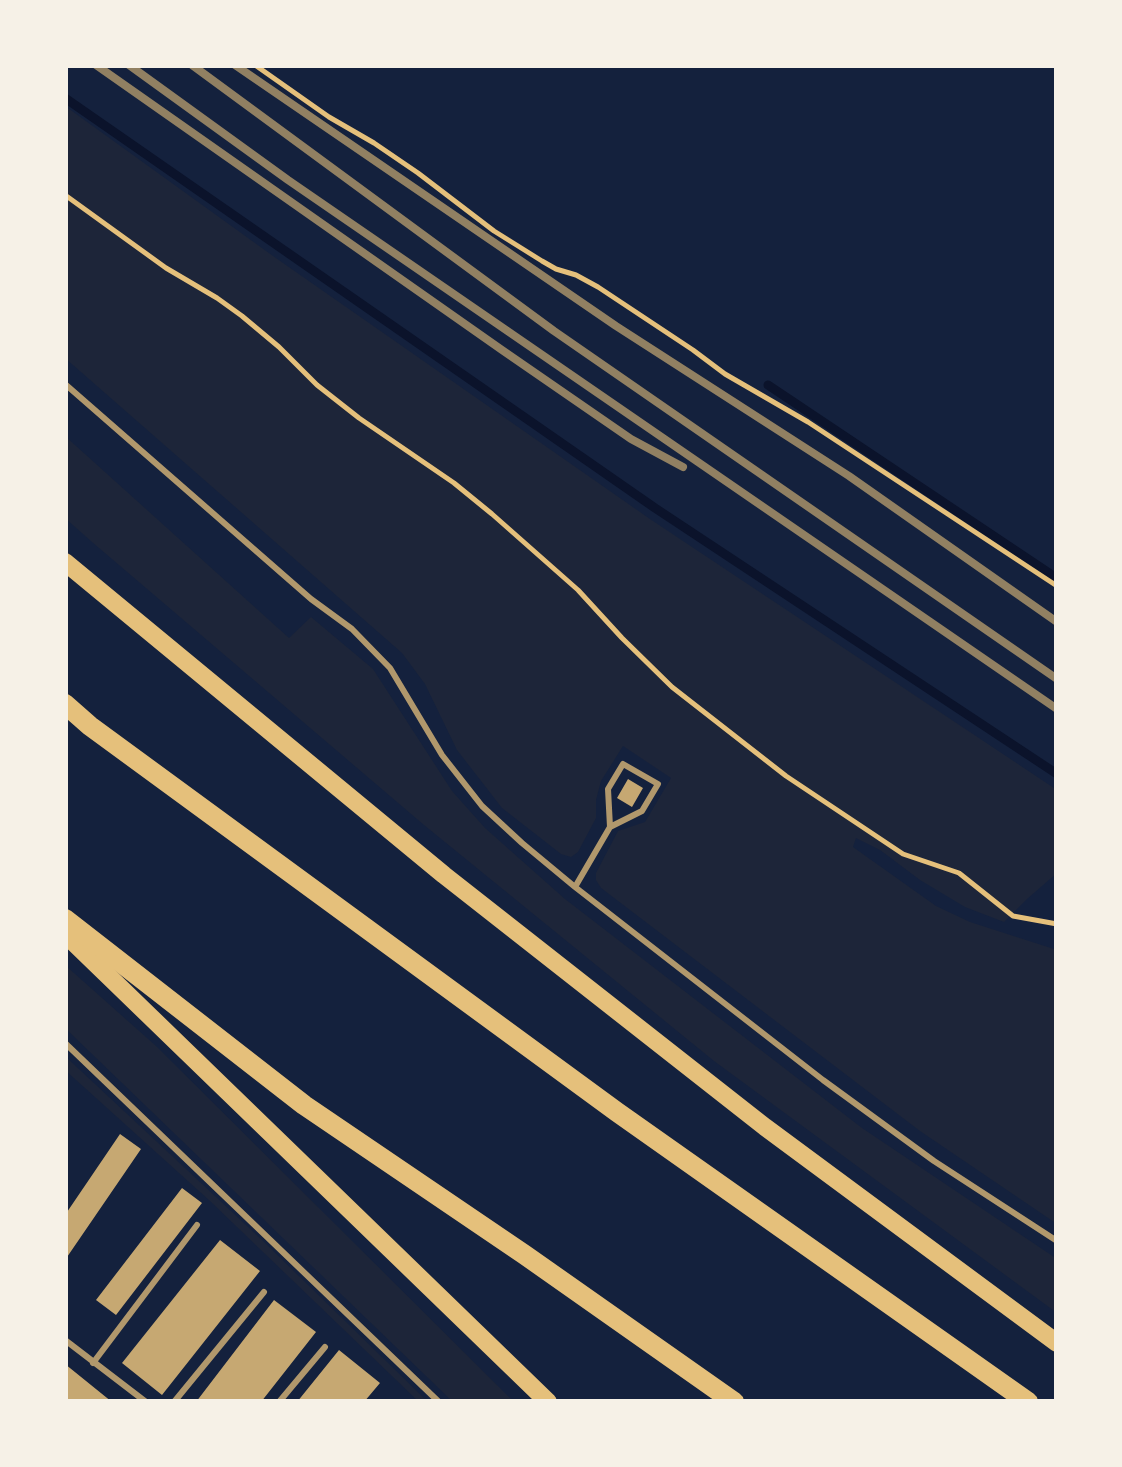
<!DOCTYPE html>
<style>
body{margin:0}
#map{position:relative;width:1122px;height:1467px;overflow:hidden;background:#14213d;font-family:"Crimson Pro",serif}
canvas{display:block}
.frame{position:absolute;inset:0;border:68px solid #f6f1e7;pointer-events:none}
</style>
<div id="map">
<canvas width="1122" height="1467"></canvas>
<div class="frame"></div>
</div>
<script>
const ctx = document.querySelector('canvas').getContext('2d');
ctx.lineJoin = 'round';
function fill(path, color) {
  ctx.fillStyle = color;
  ctx.fill(path, 'evenodd');
}
function shape(rows) {
  const path = new Path2D();
  for (const r of rows) {
    path.moveTo(r[0], r[1]);
    for (let i = 2; i < r.length; i += 2) path.lineTo(r[i], r[i + 1]);
  }
  return path;
}
function trace(path, color, width, dash) {
  ctx.strokeStyle = color;
  ctx.lineWidth = width;
  ctx.lineCap = dash ? 'butt' : 'round';
  ctx.setLineDash(dash || []);
  ctx.stroke(path);
}
fill(shape([
 [65,106,273,256,650,519,1057,790,1057,873,1027,899,1004,922,965,907,920,880,880,850,856,838,853,847,936,906,970,922,1057,950,1057,1224,920,1131,601,888,596,880,596,873,618,831,645,822,671,778,623,746,601,781,596,800,596,818,578,852,571,857,561,854,502,808,457,750,425,684,402,653,65,358],
 [65,436,289,638,311,617,373,669,452,791,485,828,565,899,862,1128,1057,1259,1057,1313,714,1061,424,825,92,542,65,518],
 [65,965,156,1046,514,1402,453,1402,65,1028],
 [65,1056,262,1240,428,1402,419,1402,210,1201,65,1070]
]), '#1d2539');
trace(shape([
 [65,98,655,508,1057,774],
 [768,385,1052,575,1057,576]
]), '#0b132b', 9);
fill(shape([
 [628,779,643,788,632,807,617,798],
 [120,1134,141,1149,65,1260,65,1215],
 [182,1188,202,1203,116,1315,96,1300],
 [220,1240,260,1271,162,1395,122,1363],
 [274,1300,316,1332,261,1402,196,1402],
 [339,1350,380,1383,364,1402,297,1402],
 [65,1364,112,1402,70,1402,65,1398]
]), '#c6a872');
trace(shape([
 [255,65,329,117,374,143,418,173,494,231,542,261,556,269,576,275,598,287,693,350,725,374,808,422,1057,586],
 [65,195,166,268,217,298,242,316,279,347,317,385,359,418,454,483,492,514,578,590,622,638,672,687,786,776,903,854,959,873,1013,916,1057,924]
]), '#e5c07b', 5);
trace(shape([
 [65,384,311,599,352,629,390,668,442,755,482,806,522,843,575,887,823,1080,934,1161,1057,1241],
 [575,887,610,827,608,789,623,764,658,784,642,811,610,827],
 [65,1043,439,1402],
 [65,1340,146,1402],
 [93,1363,197,1225],
 [174,1402,264,1292],
 [279,1402,325,1347]
]), '#b1986c', 6);
trace(shape([
 [65,562,444,875,765,1127,1057,1343],
 [65,934,548,1402]
]), '#e5c07b', 18);
trace(shape([
 [65,704,90,726,617,1112,1028,1402],
 [65,919,304,1105,525,1255,734,1402]
]), '#e5c07b', 20);
trace(shape([
 [96,65,502,350,631,439,683,467],
 [129,65,288,180,1057,709],
 [192,65,554,331,1057,679],
 [235,65,616,326,849,476,1057,622]
]), '#918062', 8);
</script>
